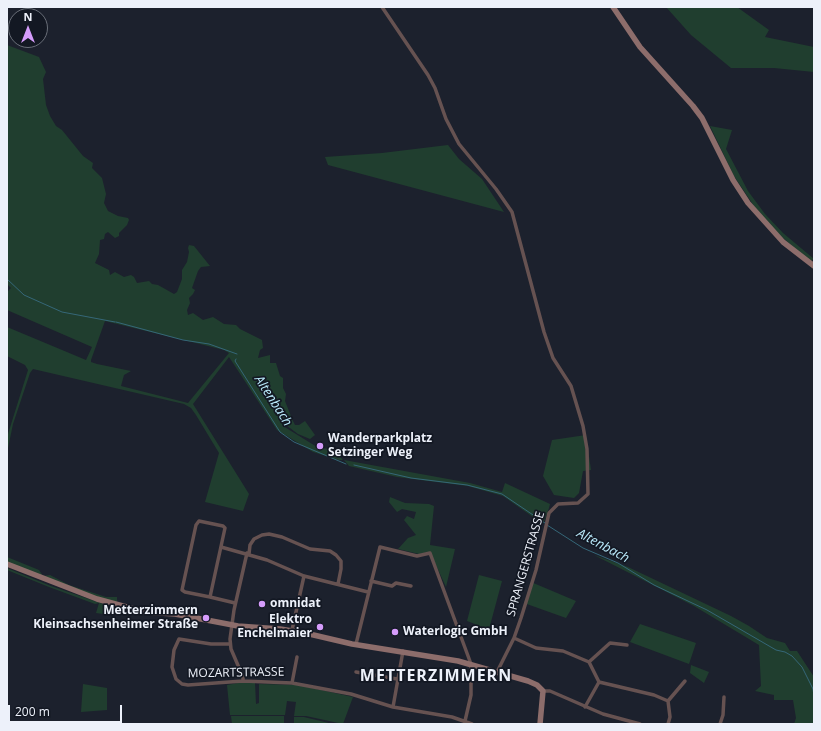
<!DOCTYPE html>
<meta charset="utf-8">
<style>
body{margin:0}
#map{position:relative;width:821px;height:731px;overflow:hidden;background:#1c212d;font-family:"Open Sans",sans-serif}
canvas{display:block}
.frame{position:absolute;inset:0;border:8px solid #edf1fa;pointer-events:none}
.north{position:absolute;left:8px;top:8px;width:40px;height:40px;box-sizing:border-box;background:#131823;border:1px solid #6a6f79;border-radius:50%;rotate:0deg;font-size:11px;font-weight:700;line-height:16px;text-align:center;color:#edf1fa}
.north::after{content:'';display:block;margin:auto;width:14px;height:18px;background:#d59cfb;clip-path:polygon(50% 0,100% 100%,50% 72%,0 100%)}
.scale{position:absolute;left:8px;top:705px;width:114px;height:18px;box-sizing:border-box;border:2px solid #edf1fa;border-top:0;padding-left:5px;font-size:12px;line-height:14px;white-space:nowrap;color:#edf1fa;-webkit-text-stroke:3px #131823;paint-order:stroke}
</style>
<div id="map">
<canvas width="821" height="731"></canvas>
<div class="frame"></div>
<div class="north">N</div>
<div class="scale">200 m</div>
</div>
<script>
const ctx = document.querySelector('canvas').getContext('2d');
ctx.lineJoin = 'round';
function fill(path, color) {
  ctx.fillStyle = color;
  ctx.fill(path, 'evenodd');
}
function shape(rows) {
  const path = new Path2D();
  for (const r of rows) {
    path.moveTo(r[0], r[1]);
    for (let i = 2; i < r.length; i += 2) path.lineTo(r[i], r[i + 1]);
  }
  return path;
}
function trace(path, color, width, dash) {
  ctx.strokeStyle = color;
  ctx.lineWidth = width;
  ctx.lineCap = dash ? 'butt' : 'round';
  ctx.setLineDash(dash || []);
  ctx.stroke(path);
}
function label(font, color, halo, rows, align = 'center') {
  ctx.font = font + ' "Open Sans",sans-serif';
  ctx.lineWidth = 3.5;
  ctx.setLineDash([]);
  ctx.textBaseline = 'middle';
  ctx.strokeStyle = halo;
  ctx.fillStyle = color;
  for (const [text, x, y, turn = 0] of rows) {
    ctx.save();
    ctx.translate(x, y);
    ctx.rotate((+turn || 0) * Math.PI / 180);
    ctx.textAlign = isNaN(turn) ? turn : align;
    if (halo) ctx.strokeText(text, 0, 0);
    ctx.fillText(text, 0, 0);
    ctx.restore();
  }
}
fill(shape([
 [666,7,737,7,769,30,765,37,814,47,814,72,774,68,731,68,691,35],
 [7,45,39,57,46,72,43,79,46,105,50,116,56,126,62,130,83,156,93,163,92,168,102,178,106,194,104,203,108,211,118,216,128,218,129,220,127,225,119,233,119,236,115,238,108,232,105,234,104,239,100,240,99,254,95,263,109,270,110,275,115,272,124,277,131,275,134,277,137,283,149,281,152,284,158,285,174,294,177,292,182,279,182,270,187,262,189,252,188,248,189,245,194,246,210,266,201,267,198,271,192,288,195,290,193,294,189,298,190,303,187,310,188,315,193,313,203,320,213,317,224,324,236,325,240,329,262,340,263,348,260,350,258,358,270,355,270,363,276,363,280,376,283,378,283,388,286,394,285,401,293,421,295,425,299,425,305,421,315,435,310,439,298,434,286,425,283,426,317,447,334,450,343,460,339,460,313,452,277,430,229,357,193,404,249,494,243,511,205,502,219,453,196,415,191,408,184,404,33,369,30,373,13,424,7,453,8,434,28,370,25,365,7,356,7,327,86,360,92,347,7,310,7,292,11,288,7,284],
 [105,321,200,344,224,350,229,353,188,403,121,386,124,375,131,371,97,364,91,362,91,360],
 [710,126,732,130,726,149,748,191,765,214,783,233,814,259,810,261,776,232,760,215,734,176],
 [448,145,459,159,482,179,504,212,328,165,325,157,382,153],
 [586,435,591,470,583,471,579,493,574,498,554,495,543,476,552,440],
 [344,460,470,483,502,492,505,483,550,504,549,508,543,524,503,496,468,486,397,477,349,466],
 [390,497,405,503,429,504,434,506,430,545,455,549,446,587,430,552,419,554,398,549,408,538,416,535,404,520,407,516,414,519,416,512,402,509,397,512,389,502],
 [594,555,628,567,731,616,749,626,767,638,785,643,790,651,797,651,814,677,814,724,794,724,796,718,793,700,774,700,774,695,755,691,761,686,759,645,694,606],
 [7,557,39,570,43,576,50,575,69,585,106,597,117,597,117,602,93,596,7,562],
 [7,568,51,586,115,608,115,611,110,615,96,613,99,603,95,604,49,587,7,570],
 [479,575,502,581,488,633,474,627,475,624,467,621],
 [531,582,576,601,566,618,524,603],
 [640,624,696,643,689,664,630,642],
 [691,665,709,672,704,683,690,673],
 [244,682,255,683,256,704,259,703,259,684,298,685,353,697,343,724,306,716,294,716,296,702,287,701,285,715,230,715,227,685],
 [83,684,107,688,107,710,81,712],
 [231,716,284,716,284,724,232,724],
 [294,717,304,717,333,724,294,724]
]), '#203e2f');
trace(shape([
 [7,279,24,295,62,312,115,322],
 [116,322,183,340,209,344,237,354],
 [236,359,235,361,280,432,294,442,346,464],
 [354,465,411,478,467,485,502,494,545,523],
 [547,525,583,548,618,563,654,585,707,610,776,650,785,652,792,656,802,667,813,689,814,696]
]), '#356778', 1);
trace(shape([
 [382,7,428,75,435,88,446,119,459,144,496,189,512,212,544,332,553,358,571,386,583,426,587,449,588,494,578,503,558,504,549,513,536,570,521,618,514,638,497,672],
 [221,547,267,560,304,576,368,592],
 [249,554,250,545,254,539,262,535,269,534,282,537,310,549,330,551,336,555,341,561,341,569,338,584],
 [371,581,392,586,396,583,411,586],
 [210,597,225,528,223,526,199,521,196,525,182,590,185,592,210,597,235,603],
 [292,630,304,576],
 [514,638,536,648,563,651,589,662,599,682,585,707],
 [230,644,211,644,179,639,174,650,172,667,176,679,182,684,188,685,243,681,292,683,351,694,393,707,452,717,472,724],
 [356,644,380,547,417,556,430,553,471,664,471,695,465,721],
 [589,662,610,643,627,645],
 [356,672,397,679],
 [243,681,243,677,231,649,230,639,234,610,247,553],
 [599,682,654,695,668,701,670,717,668,724],
 [292,683,297,657],
 [543,691,550,691,603,714,640,724],
 [668,701,685,681],
 [393,707,403,651],
 [720,724,723,715,724,697]
]), '#665251', 3.5);
trace(shape([
 [613,7,640,47,693,106,702,118,733,180,748,203,783,242,814,266],
 [7,564,97,599,145,612,175,614,238,626,280,629,305,633,352,644,458,661,528,681,537,685,543,691,540,724]
]), '#8d6d6b', 5.5);
for (const [x, y, r, color] of [
 [320,446,4,"#d59cfb"],
 [262,604,4,"#d59cfb"],
 [206,618,4,"#d59cfb"],
 [320,627,4,"#d59cfb"],
 [395,632,4,"#d59cfb"]
]) {
  const dot = new Path2D();
  dot.arc(x, y, r, 0, 2 * Math.PI);
  ctx.fillStyle = color;
  ctx.fill(dot);
  trace(dot, '#131823', 1.5);
}
label('bold 12px', '#edf1fa', '#131823', [
 ["Wanderparkplatz",328,439],
 ["Setzinger Weg",328,453],
 ["omnidat",270,604],
 ["Metterzimmern",198,611,"right"],
 ["Kleinsachsenheimer Straße",198,625,"right"],
 ["Elektro",312,620,"right"],
 ["Enchelmaier",312,634,"right"],
 ["Waterlogic GmbH",403,632]
], 'left');
label('12px', '#edf1fa', '#131823', [
 ["SPRANGERSTRASSE",526,564,-74],
 ["MOZARTSTRASSE",236,673,-1]
]);
label('italic 13px', '#baeafb', '#131823', [
 ["Altenbach",273,401,57],
 ["Altenbach",603,546,28]
]);
ctx.letterSpacing = '1px';
label('bold 16px', '#edf1fa', '#131823', [
 ["METTERZIMMERN",436,676]
]);
ctx.letterSpacing = '0px';
</script>
